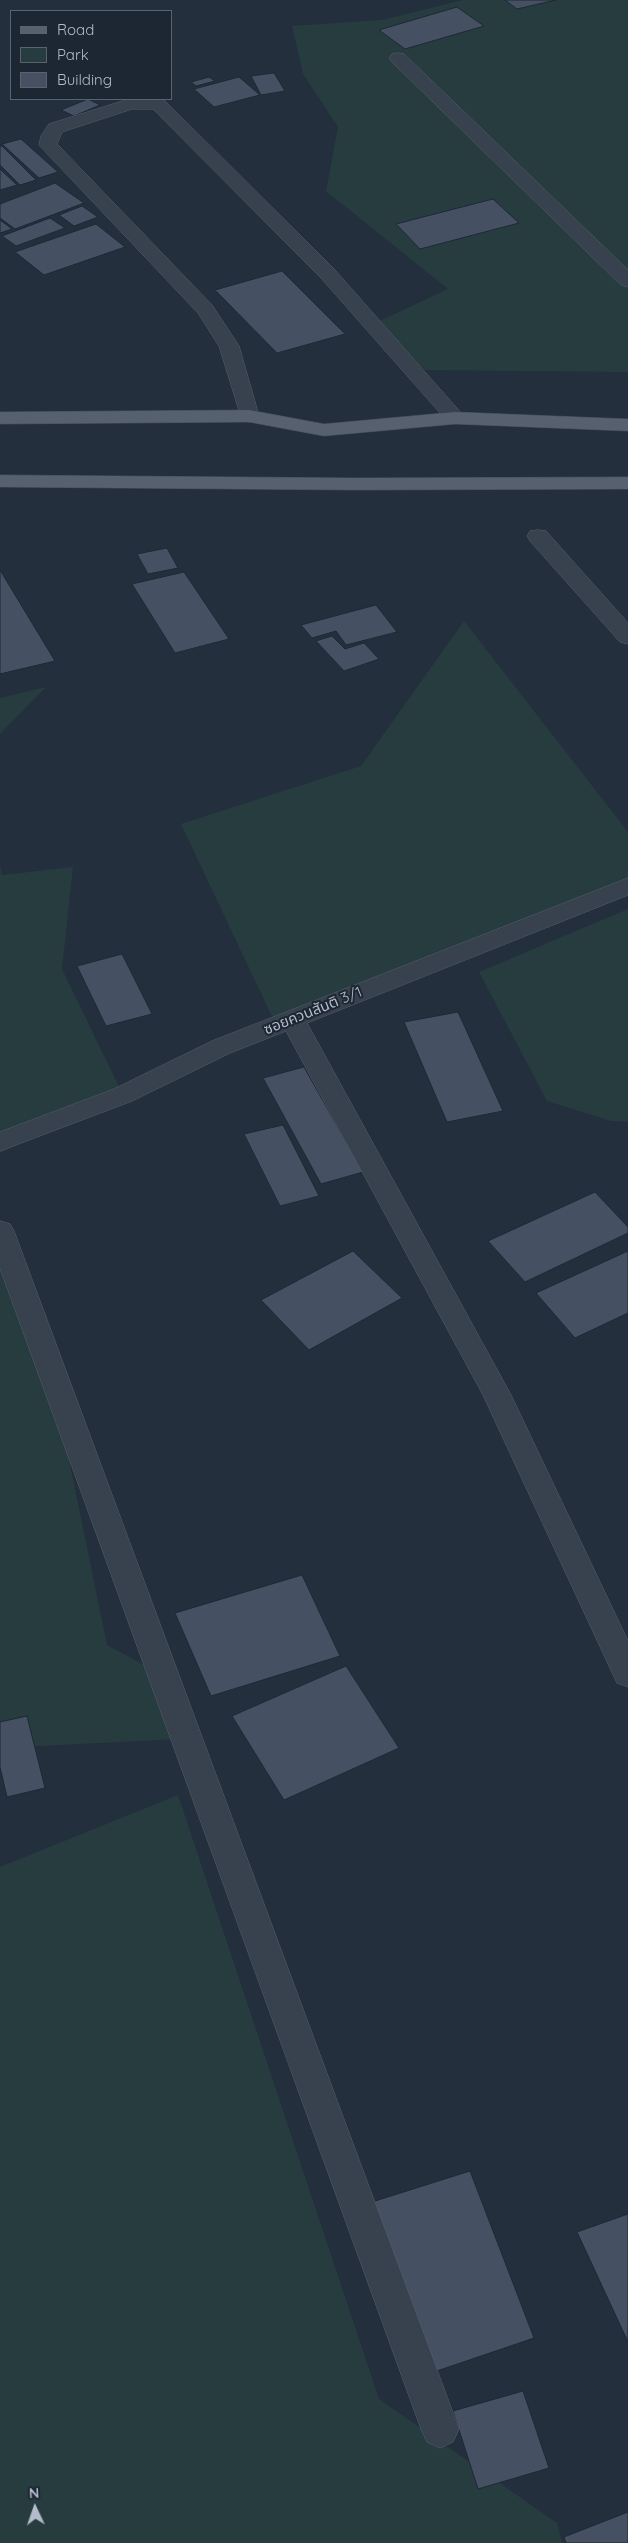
<!DOCTYPE html>
<meta charset="utf-8">
<style>
body{margin:0}
#map{position:relative;width:628px;height:2543px;overflow:hidden;background:#242f3e;font-family:Quicksand,sans-serif}
canvas{display:block}
.legend{position:absolute;left:10px;top:10px;width:162px;height:90px;box-sizing:border-box;background:#1d2633;border:1px solid #59626f;margin:0;padding:6px 9px;list-style:none;font-size:15px;color:#b4bcc9}
.legend li{display:flex;align-items:center;gap:10px;height:25px}
.legend b{width:25px;border:1px solid #59626f}
.north{position:absolute;left:10px;top:2483px;width:50px;height:50px;-webkit-text-stroke:4px #1d2633;paint-order:stroke;rotate:357deg;font-size:14px;font-weight:700;line-height:20px;text-align:center;color:#b4bcc9}
.north::after{content:'';display:block;margin:auto;width:18px;height:22px;background:#b4bcc9;clip-path:polygon(50% 0,100% 100%,50% 72%,0 100%)}
</style>
<div id="map">
<canvas width="628" height="2543"></canvas>
<ul class="legend">
<li><b style="height:6px;background:#56606e"></b>Road</li>
<li><b style="height:14px;background:#263c3f"></b>Park</li>
<li><b style="height:14px;background:#455162"></b>Building</li>
</ul>
<div class="north">N</div>
</div>
<script>
const ctx = document.querySelector('canvas').getContext('2d');
ctx.lineJoin = 'round';
function fillPath(path, color) {
  ctx.fillStyle = color;
  ctx.fill(path, 'evenodd');
}
function poly(rows) {
  const path = new Path2D();
  for (const r of rows) {
    path.moveTo(r[0], r[1]);
    for (let i = 2; i < r.length; i += 2) path.lineTo(r[i], r[i + 1]);
  }
  return path;
}
function strokePath(path, color, width, dash) {
  ctx.strokeStyle = color;
  ctx.lineWidth = width;
  ctx.lineCap = dash ? 'butt' : 'round';
  ctx.setLineDash(dash || []);
  ctx.stroke(path);
}
function label(font, color, halo, rows, align = 'center') {
  ctx.font = font + ' Quicksand,"Noto Sans Thai",sans-serif';
  ctx.lineWidth = 4;
  ctx.setLineDash([]);
  ctx.textBaseline = 'middle';
  ctx.strokeStyle = halo;
  ctx.fillStyle = color;
  for (const [text, x, y, turn = 0] of rows) {
    ctx.save();
    ctx.translate(x, y);
    ctx.rotate((+turn || 0) * Math.PI / 180);
    ctx.textAlign = isNaN(turn) ? turn : align;
    if (halo) ctx.strokeText(text, 0, 0);
    ctx.fillText(text, 0, 0);
    ctx.restore();
  }
}
const green = poly([
 [463,0,628,0,628,372,425,370,369,326,448,289,326,191,338,127,303,74,292,26,382,20],
 [464,621,628,832,628,886,276,1025,181,824,361,766],
 [46,687,0,734,0,698],
 [0,865,2,875,73,867,62,969,123,1095,0,1153],
 [628,909,628,1122,611,1121,547,1101,479,972],
 [0,1228,63,1430,107,1645,152,1669,198,1738,0,1748],
 [178,1795,379,2399,557,2523,562,2543,0,2543,0,1867]
]);
const building = poly([
 [505,0,556,0,517,9,505,0],
 [457,7,484,26,405,49,379,30,457,7],
 [274,73,285,91,261,95,251,76,274,73],
 [209,77,215,81,196,86,191,82,209,77],
 [239,77,260,95,214,107,194,89,239,77],
 [88,99,100,105,74,116,61,110,88,99],
 [21,139,58,172,39,178,2,144,21,139],
 [0,146,2,146,36,180,20,185,0,165,0,146],
 [0,169,17,185,0,190,0,169],
 [55,183,84,203,15,229,0,218,0,204,55,183],
 [493,199,519,223,420,249,396,224,493,199],
 [82,206,98,217,74,226,59,215,82,206],
 [50,218,65,228,16,246,2,236,50,218],
 [0,220,12,229,0,233,0,220],
 [96,224,125,247,44,275,15,252,96,224],
 [282,271,345,334,277,353,215,290,282,271],
 [167,548,178,568,148,574,137,554,167,548],
 [0,570,55,661,0,674,0,570],
 [184,572,229,639,175,653,132,584,184,572],
 [376,605,397,632,346,645,336,631,312,638,301,625,376,605],
 [332,636,345,649,364,643,379,659,344,671,316,641,332,636],
 [122,954,152,1014,106,1026,77,966,122,954],
 [458,1012,503,1111,447,1122,404,1022,458,1012],
 [304,1067,363,1172,321,1184,263,1078,304,1067],
 [283,1125,319,1196,280,1206,244,1134,283,1125],
 [595,1192,628,1227,628,1233,525,1282,488,1241,595,1192],
 [353,1251,402,1298,309,1350,261,1300,353,1251],
 [628,1251,628,1313,575,1338,536,1293,628,1251],
 [302,1575,340,1656,211,1696,175,1613,302,1575],
 [346,1666,399,1748,284,1800,232,1716,346,1666],
 [27,1716,45,1788,7,1797,0,1767,0,1722,27,1716],
 [470,2171,534,2338,434,2372,372,2202,470,2171],
 [628,2214,628,2342,577,2232,628,2214],
 [523,2391,549,2468,478,2489,453,2411,523,2391],
 [628,2512,628,2543,566,2543,564,2537,628,2512]
]);
const minor = poly([
 [398,53,404,54,628,270,628,287,621,285,392,62,389,58,392,54,398,53],
 [129,99,164,100,335,270,462,414,465,418,462,422,455,424,448,422,321,278,153,109,132,109,62,132,57,144,212,305,239,346,259,416,256,420,249,422,242,420,219,346,198,313,39,145,41,136,49,124,129,99],
 [538,530,546,531,628,623,628,644,620,642,530,541,527,536,530,531,538,530],
 [628,878,628,895,307,1023,511,1395,628,1641,628,1687,617,1683,483,1395,286,1031,230,1053,132,1101,0,1151,0,1132,114,1089,212,1041,628,878],
 [0,1221,10,1224,14,1231,459,2429,453,2442,440,2448,427,2442,421,2429,0,1268,0,1221]
]);
const major = poly([
 [249,410,324,424,455,412,628,419,628,431,455,424,324,436,249,422,0,424,0,412,249,410],
 [0,475,356,478,628,477,628,489,356,490,0,487,0,475]
]);
const streetNames = [
 ["ซอยควนสันติ 3/1",313,1011,-22]
];
fillPath(green, '#263c3f');
fillPath(building, '#455162');
strokePath(building, '#1f2835', 1);
strokePath(minor, '#565f6c', 1);
strokePath(major, '#414a57', 1);
fillPath(minor, '#38414e');
fillPath(major, '#56606e');
label('15px', '#b4bcc9', '#1d2633', streetNames);
</script>
